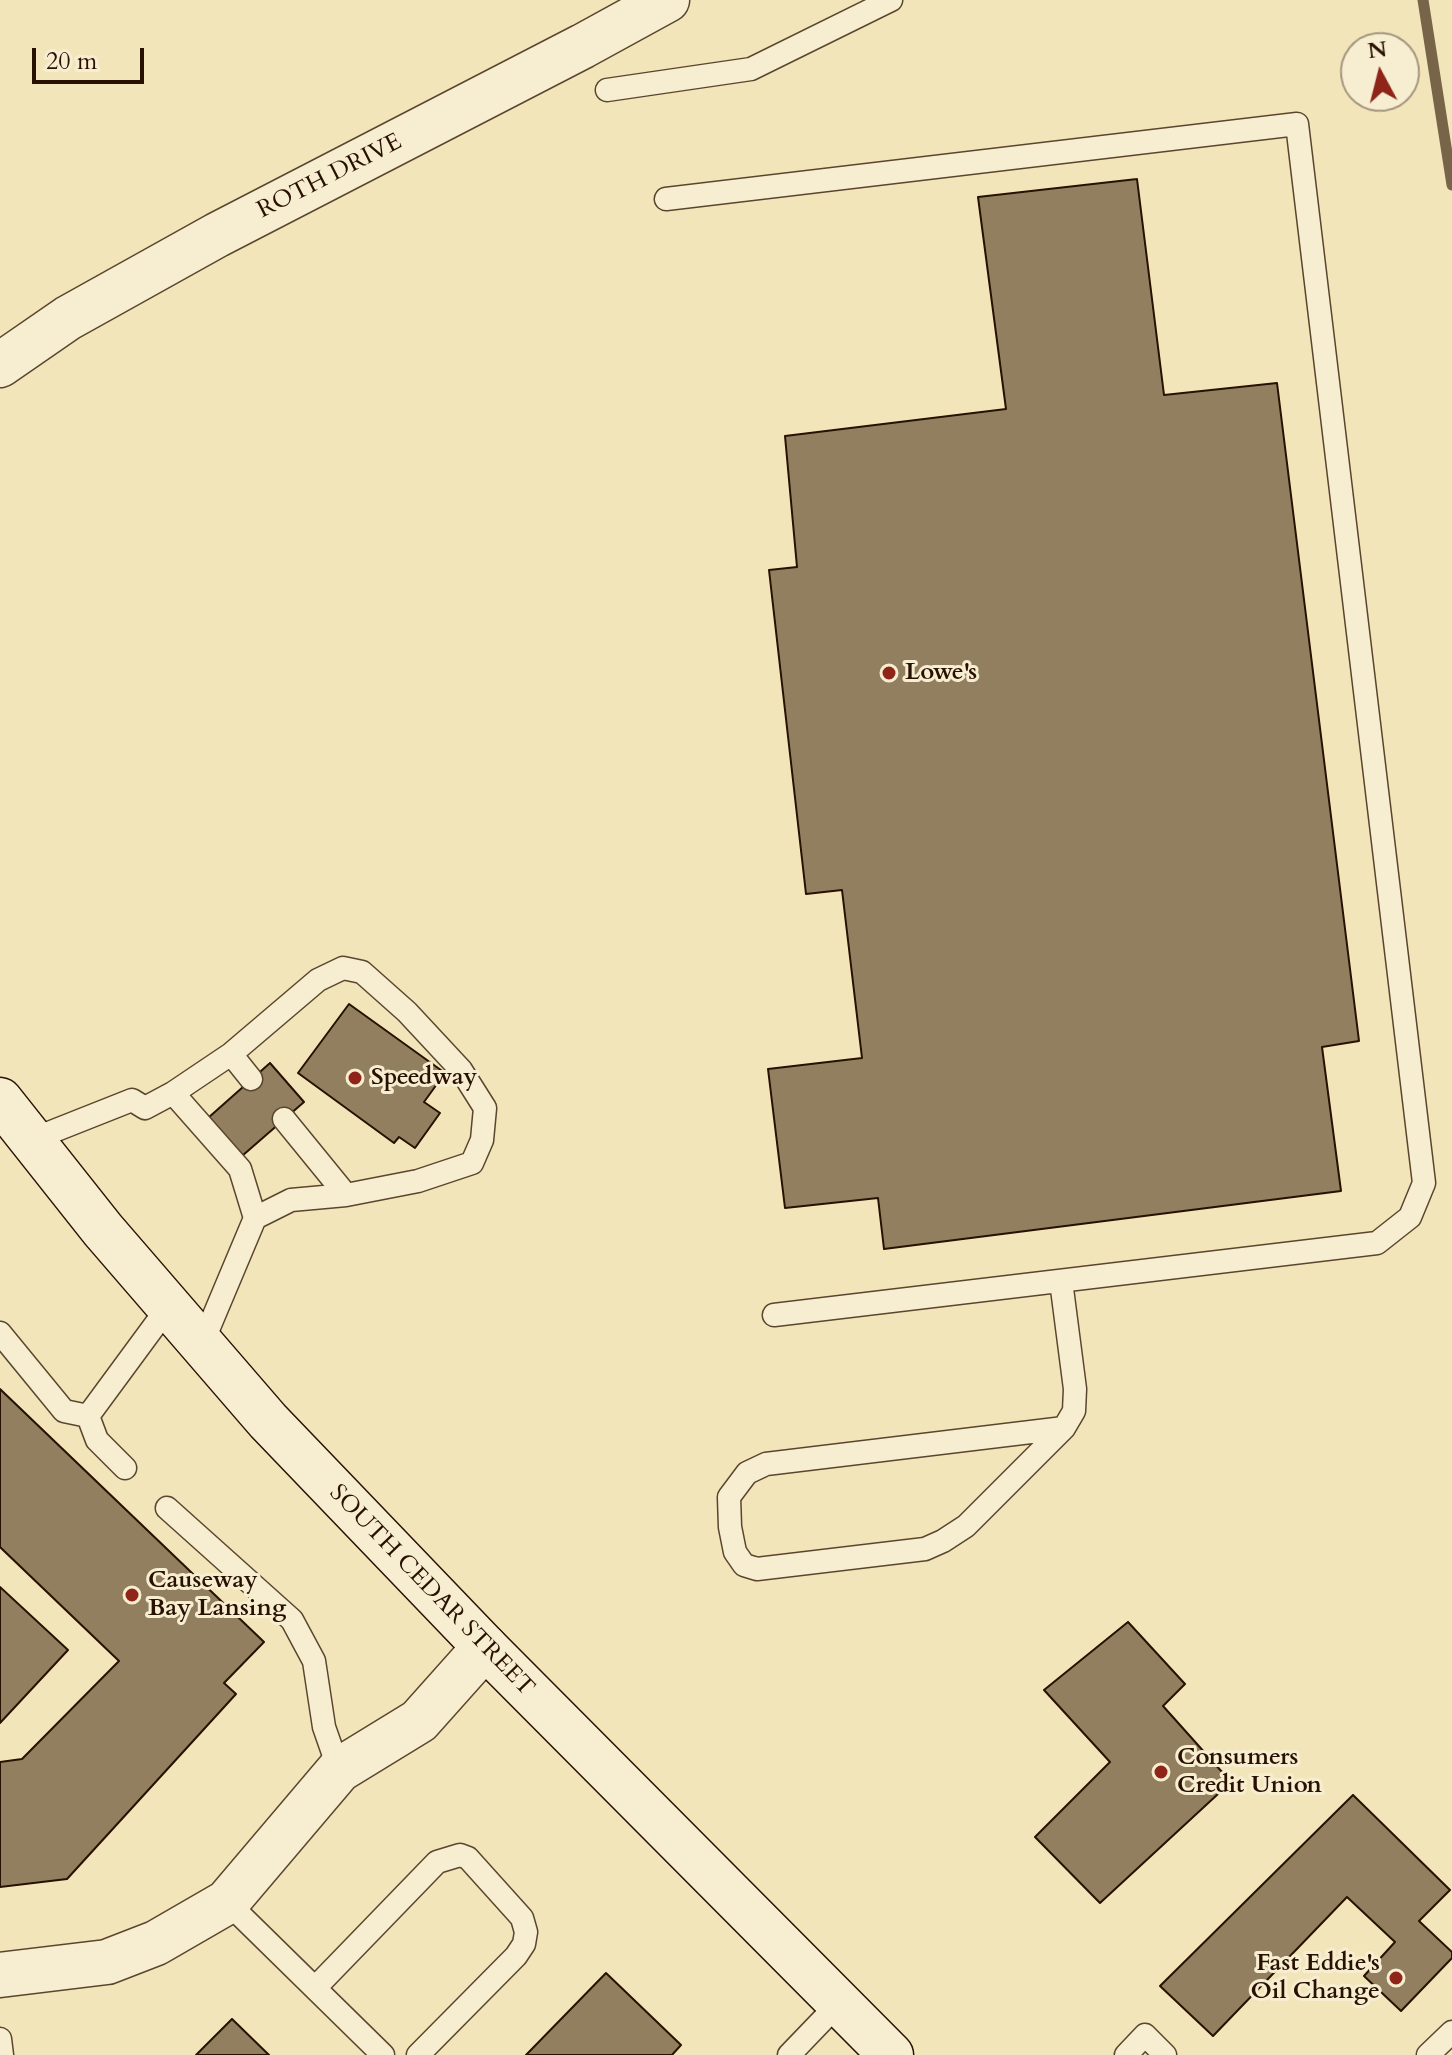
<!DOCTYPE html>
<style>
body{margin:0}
#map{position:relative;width:1452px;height:2055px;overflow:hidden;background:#f2e5b9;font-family:Cardo,serif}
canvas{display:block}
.north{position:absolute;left:1340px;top:32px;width:80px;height:80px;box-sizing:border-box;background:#f7eed2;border:2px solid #a4967e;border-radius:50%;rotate:353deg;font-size:22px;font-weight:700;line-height:32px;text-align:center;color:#281100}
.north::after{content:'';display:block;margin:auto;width:28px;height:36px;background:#8f2418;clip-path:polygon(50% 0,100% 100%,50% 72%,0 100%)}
.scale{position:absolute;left:32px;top:48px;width:112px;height:36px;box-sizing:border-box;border:4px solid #281100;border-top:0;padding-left:10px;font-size:24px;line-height:28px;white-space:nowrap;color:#281100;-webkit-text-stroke:6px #f7eed2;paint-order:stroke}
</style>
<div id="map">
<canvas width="1452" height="2055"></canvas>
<div class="north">N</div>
<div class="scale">20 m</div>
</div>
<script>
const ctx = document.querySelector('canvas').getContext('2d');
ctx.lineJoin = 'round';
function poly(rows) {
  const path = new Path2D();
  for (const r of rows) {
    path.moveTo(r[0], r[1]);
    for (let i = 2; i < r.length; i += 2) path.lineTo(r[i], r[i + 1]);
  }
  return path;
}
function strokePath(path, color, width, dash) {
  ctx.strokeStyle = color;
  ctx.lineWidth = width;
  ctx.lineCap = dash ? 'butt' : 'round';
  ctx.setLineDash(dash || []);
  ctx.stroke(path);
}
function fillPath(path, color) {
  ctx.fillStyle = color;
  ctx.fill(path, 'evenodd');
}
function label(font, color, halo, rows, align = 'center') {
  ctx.font = font + ' Cardo,serif';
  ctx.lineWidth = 6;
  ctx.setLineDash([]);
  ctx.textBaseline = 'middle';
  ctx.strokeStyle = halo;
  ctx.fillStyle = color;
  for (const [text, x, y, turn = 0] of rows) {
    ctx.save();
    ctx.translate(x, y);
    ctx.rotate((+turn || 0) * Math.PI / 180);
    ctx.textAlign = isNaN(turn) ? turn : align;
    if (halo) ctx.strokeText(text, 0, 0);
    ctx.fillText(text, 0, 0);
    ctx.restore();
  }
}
const stream = poly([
 [1423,0,1452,185]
]);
const building = poly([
 [1137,179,1164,395,1277,383,1359,1041,1322,1047,1341,1191,884,1249,878,1198,785,1208,768,1069,862,1058,842,890,806,894,769,570,797,567,785,436,1006,409,978,197,1137,179],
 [349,1004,445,1073,424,1102,440,1113,415,1148,399,1137,394,1143,298,1073,349,1004],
 [270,1063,304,1102,242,1156,208,1118,270,1063],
 [0,1389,264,1642,224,1683,236,1694,67,1879,0,1887,0,1762,22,1759,119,1661,0,1547,0,1389],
 [0,1587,68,1650,0,1723,0,1587],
 [1128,1622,1185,1684,1163,1706,1231,1782,1100,1903,1035,1837,1110,1762,1044,1690,1128,1622],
 [1353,1795,1450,1890,1419,1921,1452,1952,1452,1958,1401,2011,1364,1976,1395,1942,1347,1897,1213,2036,1160,1986,1353,1795],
 [606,1973,681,2045,672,2055,526,2055,606,1973],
 [232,2019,269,2055,196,2055,232,2019]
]);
const lane = poly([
 [607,90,751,69,891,0],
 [666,199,1297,124,1424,1183,1410,1217,1377,1243,774,1315],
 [231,1054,251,1079],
 [173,1093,240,1169,255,1218],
 [284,1119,346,1195],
 [31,1140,132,1100,145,1108,173,1093,231,1054,318,980,343,968,362,972,407,1012,461,1070,485,1108,482,1140,472,1163,418,1181,346,1195,291,1200,255,1218,202,1344],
 [1061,1281,1075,1389,1074,1411,1064,1428,966,1526,943,1541,925,1549,757,1569,744,1565,735,1552,730,1527,729,1497,747,1473,766,1464,1064,1428],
 [0,1333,64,1411,88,1416],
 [125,1468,97,1440,88,1416,169,1306],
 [167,1508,292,1620,314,1661,324,1727,339,1770],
 [227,1902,383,2055],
 [315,1988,437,1862,460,1855,468,1858,522,1918,526,1932,524,1944,516,1956,418,2055],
 [0,2039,2,2055],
 [789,2055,839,2003],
 [1126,2055,1145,2035,1165,2055],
 [1428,2055,1452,2032]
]);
const street = poly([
 [0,365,68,318,217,235,583,46,667,0],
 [0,1975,107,1962,156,1943,227,1902,339,1770,419,1721,485,1647]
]);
const secondary = poly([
 [0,1100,103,1230,268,1421,485,1647,891,2055]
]);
const markers = [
 [889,673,8,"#8f2418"],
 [355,1078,8,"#8f2418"],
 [132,1595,8,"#8f2418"],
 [1161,1772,8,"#8f2418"],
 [1396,1978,8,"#8f2418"]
];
const streetNames = [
 ["ROTH DRIVE",330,177,-27],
 ["SOUTH CEDAR STREET",431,1591,46]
];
const poiNames = [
 ["Lowe's",905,673],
 ["Speedway",371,1078],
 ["Causeway",148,1581],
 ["Bay Lansing",148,1609],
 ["Consumers",1177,1758],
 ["Credit Union",1177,1786],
 ["Fast Eddie's",1380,1964,"right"],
 ["Oil Change",1380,1992,"right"]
];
strokePath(stream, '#786549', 11);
fillPath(building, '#917f60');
strokePath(building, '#281100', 2);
strokePath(lane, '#5a462e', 25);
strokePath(street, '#5a462e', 47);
strokePath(secondary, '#281100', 47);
strokePath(lane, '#f7eed2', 22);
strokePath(street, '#f7eed2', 44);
strokePath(secondary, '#f7eed2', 44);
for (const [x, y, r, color] of markers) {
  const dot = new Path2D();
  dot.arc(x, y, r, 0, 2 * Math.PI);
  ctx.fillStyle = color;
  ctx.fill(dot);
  strokePath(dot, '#f7eed2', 3);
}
label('24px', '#281100', '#f7eed2', streetNames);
label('bold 24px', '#281100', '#f7eed2', poiNames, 'left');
</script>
